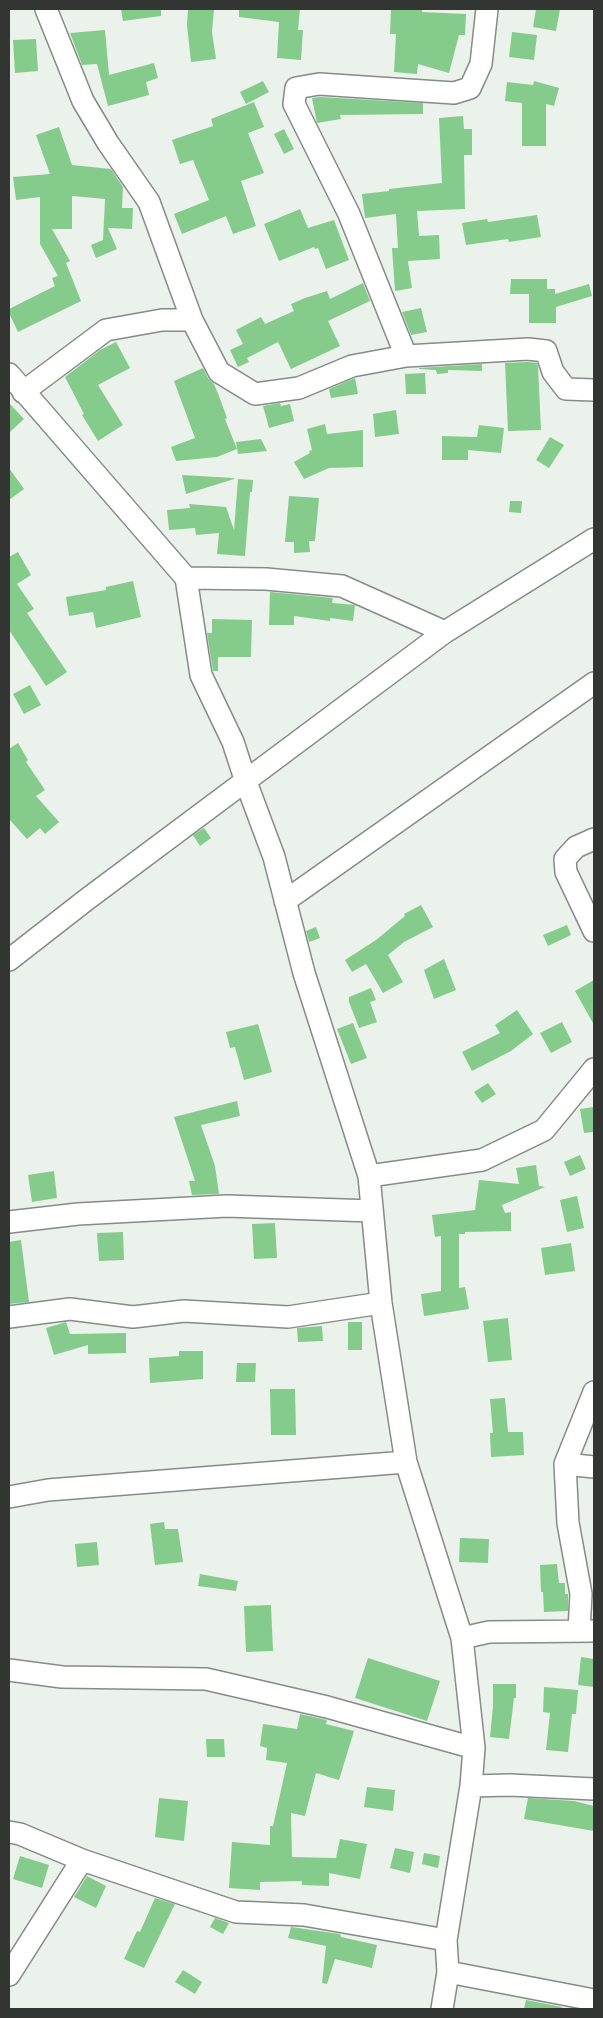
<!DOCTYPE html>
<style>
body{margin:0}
#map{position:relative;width:603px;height:2018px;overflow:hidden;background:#ebf2eb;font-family:"Sofia Sans Condensed",sans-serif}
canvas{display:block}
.frame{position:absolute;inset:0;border:10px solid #333533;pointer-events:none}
</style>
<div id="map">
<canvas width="603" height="2018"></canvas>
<div class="frame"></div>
</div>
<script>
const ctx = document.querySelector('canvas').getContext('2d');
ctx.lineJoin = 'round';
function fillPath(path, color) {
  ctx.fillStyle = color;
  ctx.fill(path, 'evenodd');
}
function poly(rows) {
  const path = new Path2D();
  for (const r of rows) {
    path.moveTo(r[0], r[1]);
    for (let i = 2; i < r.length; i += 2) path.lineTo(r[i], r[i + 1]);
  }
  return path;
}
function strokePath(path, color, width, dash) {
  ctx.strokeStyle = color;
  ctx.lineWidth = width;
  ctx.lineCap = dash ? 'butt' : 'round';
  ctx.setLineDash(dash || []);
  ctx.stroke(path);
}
const building = poly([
 [121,9,161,9,161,16,123,21],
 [188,9,214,9,212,32,216,59,191,62,187,25],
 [239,9,300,9,298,30,303,30,301,60,277,58,279,22,239,17],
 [391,9,422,9,422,12,466,14,465,35,459,35,449,73,418,64,417,74,394,72,396,34,390,34],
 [536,9,560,9,556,31,533,27],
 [105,30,109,75,154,63,158,78,146,82,149,95,108,106,97,64,82,65,70,33],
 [512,32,537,35,534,60,509,57],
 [36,39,38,71,15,73,13,40],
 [263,81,269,92,246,104,240,92],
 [534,81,559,88,554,106,546,104,546,146,522,146,522,103,505,101,507,82,533,85],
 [320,97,423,103,423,114,340,115,341,119,317,123,312,98],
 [254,102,264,127,248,133,264,173,241,181,256,226,233,234,226,216,182,234,174,214,209,200,193,160,180,164,172,140,213,126,211,119],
 [463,116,464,129,472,129,472,155,464,155,465,209,417,211,419,236,439,235,440,259,408,261,412,288,395,291,392,248,398,248,396,214,365,218,362,194,389,191,389,189,442,183,439,118],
 [59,127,72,165,111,169,123,187,122,208,133,208,132,229,108,228,117,249,96,258,91,245,103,240,105,199,72,196,72,229,52,229,70,261,66,263,81,301,18,332,9,313,9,309,55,286,52,278,58,276,40,244,40,197,16,200,13,177,50,174,36,135],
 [284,129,294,149,284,154,274,134],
 [300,209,308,228,334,220,349,260,326,269,318,248,315,249,314,247,279,261,264,224],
 [537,215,541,237,509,242,508,239,466,245,462,223,487,219,488,222],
 [511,279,547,279,547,289,555,289,555,294,589,284,592,296,556,307,556,323,529,323,529,294,510,294],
 [363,283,370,301,328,321,340,346,291,369,278,342,247,358,249,362,238,367,230,350,243,344,236,330,261,317,265,324,294,311,291,304,305,298,327,291,330,299],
 [421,308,427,332,411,335,402,312],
 [116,342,130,368,98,385,123,425,98,441,82,415,84,414,65,377,100,350],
 [528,362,537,363,538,367,541,430,508,431,505,363],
 [482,364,482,371,448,370,448,373,437,374,436,370,419,369,419,368],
 [203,368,208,378,214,384,219,396,227,418,225,419,237,449,217,457,176,461,171,447,195,438,174,381],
 [425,373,426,394,406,394,405,374],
 [355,378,358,394,331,398,329,389],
 [9,403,24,419,9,433],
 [280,403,281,406,290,404,294,421,269,428,263,406],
 [396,410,399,434,375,437,373,414],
 [325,424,327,434,363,430,363,467,329,468,304,479,294,462,310,453,309,451,312,450,307,429],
 [479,425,504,428,501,453,468,450,468,460,442,460,442,436,477,437],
 [550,437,564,445,549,468,536,460],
 [261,439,267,451,238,454,236,442],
 [9,468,24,489,9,500],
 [182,475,234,478,234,479,186,494],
 [238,479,253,480,252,492,250,492,245,556,217,554,219,533,196,535,195,528,169,530,167,510,190,508,189,504,226,507,234,530],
 [289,496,319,498,315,541,309,541,310,552,294,553,294,542,285,542],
 [510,501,522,501,521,513,509,512],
 [18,552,31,575,17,584,34,609,27,613,67,672,46,686,9,630,9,557],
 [133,581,141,617,96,628,93,612,69,616,66,597,106,590,106,587],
 [270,592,333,598,332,603,355,605,353,621,330,618,330,621,294,616,294,625,269,625],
 [212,619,252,620,251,657,218,657,218,671,213,671,207,633,212,633],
 [30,685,41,705,24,714,13,694],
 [18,743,28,760,26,762,45,790,36,796,59,822,45,834,40,828,27,839,9,819,9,749],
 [204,828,211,838,200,846,193,835],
 [421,905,433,927,404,942,388,955,403,982,383,993,366,964,352,972,345,960,376,940,405,916,404,914],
 [567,925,571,935,548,946,543,935],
 [316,927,320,938,309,942,306,931],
 [444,959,456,990,434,999,424,970],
 [594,980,594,1025,575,991],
 [371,988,376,1000,370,1002,377,1022,359,1028,349,1002,349,997],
 [517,1010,533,1034,511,1051,472,1071,462,1052,500,1033,495,1025],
 [562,1022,572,1042,551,1053,540,1033],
 [353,1023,367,1058,351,1064,337,1029],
 [258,1024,272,1072,244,1080,235,1047,230,1048,226,1032],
 [488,1083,496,1094,482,1103,474,1092],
 [237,1101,240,1116,201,1125,215,1166,219,1194,192,1195,189,1181,195,1181,174,1117],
 [594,1107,594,1132,584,1133,580,1109],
 [580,1155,586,1169,570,1176,564,1162],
 [536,1165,539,1186,545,1187,502,1205,505,1213,511,1212,511,1231,465,1232,465,1234,459,1234,459,1288,465,1287,469,1309,424,1316,421,1294,441,1291,441,1236,435,1237,432,1215,475,1210,479,1180,519,1184,516,1168],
 [54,1171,57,1198,32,1202,28,1175],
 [577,1196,584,1228,567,1232,560,1200],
 [275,1223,277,1258,254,1259,252,1224],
 [123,1232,124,1260,99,1261,97,1233],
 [21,1240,29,1302,9,1304,9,1242],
 [571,1243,575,1271,545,1275,541,1248],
 [508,1318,512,1360,488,1362,483,1321],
 [66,1322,70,1334,126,1333,126,1353,88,1354,88,1345,54,1355,46,1328],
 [348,1322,362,1322,362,1350,348,1350],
 [322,1326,323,1341,298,1342,297,1328],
 [179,1351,203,1351,203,1379,150,1383,149,1358,179,1356],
 [237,1363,256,1363,255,1382,236,1382],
 [270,1389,295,1389,296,1435,271,1435],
 [505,1398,508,1432,523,1432,524,1455,491,1457,490,1433,493,1433,490,1399],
 [164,1522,165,1529,178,1529,183,1562,155,1565,150,1524],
 [460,1538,489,1539,488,1563,459,1562],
 [97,1542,99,1565,77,1567,75,1544],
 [557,1564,559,1583,565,1583,565,1594,568,1594,568,1611,544,1612,543,1592,541,1592,540,1565],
 [200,1574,238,1581,236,1591,198,1586],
 [271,1605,273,1651,246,1652,244,1606],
 [581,1657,594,1659,594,1687,578,1685],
 [368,1658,440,1681,427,1721,355,1698],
 [493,1684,516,1684,516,1698,514,1698,509,1739,490,1737,493,1707],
 [544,1687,578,1690,576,1714,572,1714,568,1752,546,1750,550,1713,543,1712],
 [300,1714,327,1720,326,1724,354,1731,339,1780,316,1773,305,1816,291,1813,292,1857,336,1858,340,1839,367,1844,360,1879,329,1873,329,1886,302,1885,302,1881,260,1882,260,1890,229,1888,232,1842,270,1845,270,1826,273,1826,287,1763,266,1760,267,1748,260,1746,263,1724,297,1729],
 [206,1739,224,1739,225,1757,207,1757],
 [367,1787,395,1790,393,1811,364,1807],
 [159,1798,188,1801,184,1841,155,1837],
 [528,1798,574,1801,594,1806,594,1831,524,1819],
 [395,1848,414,1852,410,1873,390,1868],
 [424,1853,440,1856,438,1868,422,1864],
 [20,1856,49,1865,42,1888,13,1879],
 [87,1876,106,1886,96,1908,74,1897],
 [155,1898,175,1904,144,1968,124,1959,137,1931,140,1932],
 [215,1918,229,1923,223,1934,210,1927],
 [291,1927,340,1934,341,1937,377,1945,372,1968,335,1959,327,1984,322,1983,326,1946,288,1938],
 [183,1970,202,1982,195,1994,175,1982],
 [526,2000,562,2007,561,2009,524,2009]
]);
const minor = poly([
 [46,9,83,101,108,143,149,202,192,320],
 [406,356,349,214,294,104,296,88,319,84,454,93,470,88,481,64,487,9],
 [9,374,186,578,201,675,233,742,246,782,274,857,304,973,369,1176,381,1303,406,1462,462,1638,474,1748,471,1786,446,1940,448,1972,442,2009],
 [23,392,106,330,162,320,192,320,219,372,255,394,299,388,352,366,406,356,528,349,546,351,553,372,566,389,594,390],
 [186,578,266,579,342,586,445,632],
 [594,839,576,847,565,859,566,872,594,931],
 [285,901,594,683],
 [9,960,86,900,445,632,594,539],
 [369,1176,482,1160,544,1130,594,1069],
 [9,1222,78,1214,227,1206,372,1211],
 [9,1317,70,1309,133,1317,184,1311,288,1317,381,1303],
 [565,1464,594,1392],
 [9,1497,48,1490,406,1462],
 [579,1630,581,1594,568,1523,565,1464,594,1467],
 [462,1638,489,1632,594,1631],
 [9,1670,62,1677,206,1679,327,1707,474,1748],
 [471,1786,510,1785,594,1789],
 [9,1832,20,1834,82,1860,236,1912,304,1915,446,1940],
 [448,1972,594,2000],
 [9,1975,82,1860]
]);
fillPath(building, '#85cc8c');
strokePath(minor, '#858b85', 24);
strokePath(minor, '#fff', 21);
</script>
